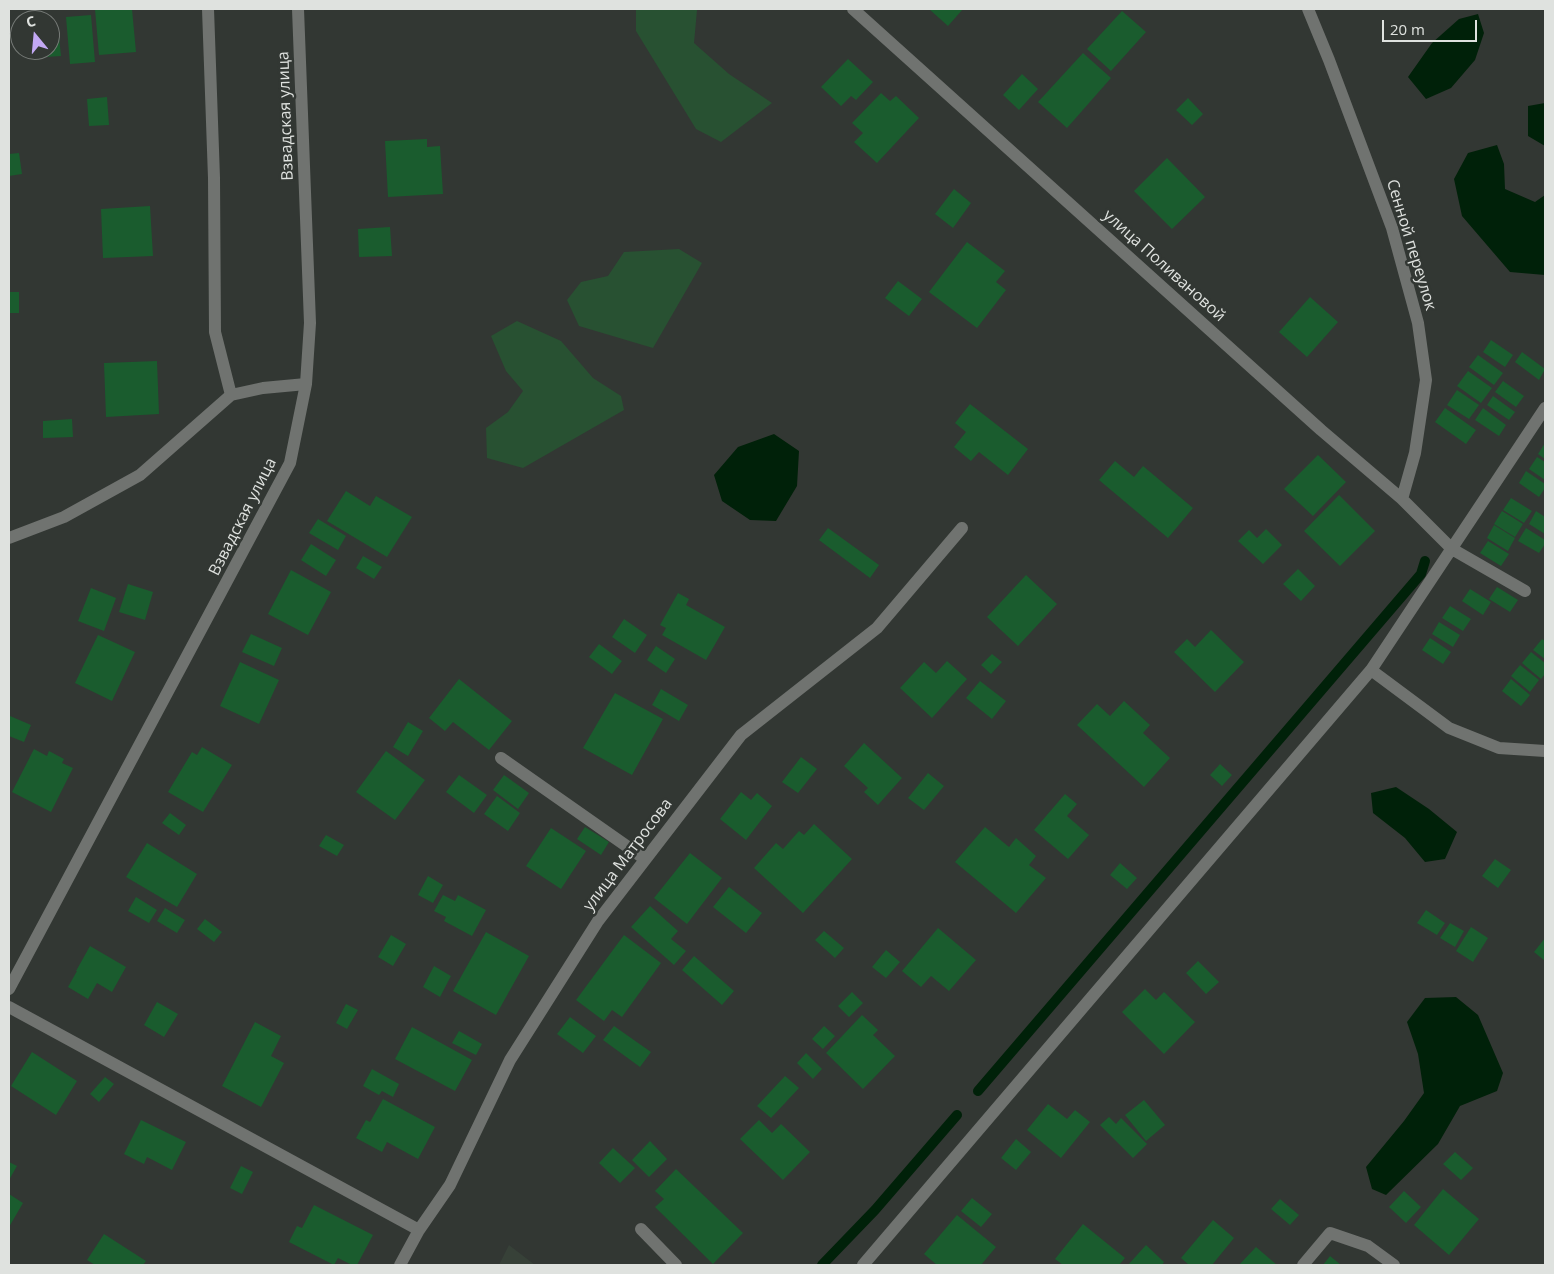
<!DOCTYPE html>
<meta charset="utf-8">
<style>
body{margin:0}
#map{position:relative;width:1554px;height:1274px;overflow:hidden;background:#323733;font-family:"Open Sans",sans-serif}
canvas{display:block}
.frame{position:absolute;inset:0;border:10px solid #dfe2df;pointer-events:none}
.north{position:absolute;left:10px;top:10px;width:50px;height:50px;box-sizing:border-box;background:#323733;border:1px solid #777b78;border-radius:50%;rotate:343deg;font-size:14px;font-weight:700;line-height:20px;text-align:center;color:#dfe2df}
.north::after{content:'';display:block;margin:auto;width:18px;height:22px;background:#c2a8f3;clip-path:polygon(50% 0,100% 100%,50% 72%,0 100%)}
.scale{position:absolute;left:1382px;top:20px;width:95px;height:22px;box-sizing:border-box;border:2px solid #dfe2df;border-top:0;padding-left:6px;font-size:15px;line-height:18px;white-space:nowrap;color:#dfe2df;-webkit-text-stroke:4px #323733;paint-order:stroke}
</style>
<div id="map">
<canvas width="1554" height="1274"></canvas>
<div class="frame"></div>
<div class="north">С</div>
<div class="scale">20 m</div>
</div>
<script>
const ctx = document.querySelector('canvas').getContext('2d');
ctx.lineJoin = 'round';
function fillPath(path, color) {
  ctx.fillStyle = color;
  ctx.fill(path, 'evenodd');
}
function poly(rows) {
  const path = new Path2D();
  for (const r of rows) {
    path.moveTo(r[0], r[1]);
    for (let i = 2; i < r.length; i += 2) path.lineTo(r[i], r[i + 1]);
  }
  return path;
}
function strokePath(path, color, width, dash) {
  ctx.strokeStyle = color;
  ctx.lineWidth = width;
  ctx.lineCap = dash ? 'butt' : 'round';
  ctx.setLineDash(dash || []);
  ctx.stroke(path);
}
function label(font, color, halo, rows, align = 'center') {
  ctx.font = font + ' "Open Sans",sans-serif';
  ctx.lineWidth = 5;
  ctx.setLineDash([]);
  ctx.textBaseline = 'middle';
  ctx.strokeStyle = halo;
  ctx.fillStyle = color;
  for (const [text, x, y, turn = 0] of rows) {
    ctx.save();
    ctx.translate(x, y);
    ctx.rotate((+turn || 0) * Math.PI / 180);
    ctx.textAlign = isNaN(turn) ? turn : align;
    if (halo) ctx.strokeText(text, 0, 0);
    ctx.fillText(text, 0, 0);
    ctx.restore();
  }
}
const built = poly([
 [509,1245,535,1265,499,1265]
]);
const green = poly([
 [636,9,697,10,694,43,729,74,772,103,721,142,696,129,636,31],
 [679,249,702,263,653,348,579,326,567,300,581,282,608,276,624,252],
 [517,321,561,341,593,378,621,396,624,410,523,468,487,458,486,428,508,412,523,391,506,371,491,336]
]);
const water = poly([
 [1478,14,1484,33,1475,60,1451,88,1426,99,1408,77,1432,43,1459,19],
 [1545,103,1545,146,1528,136,1528,106],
 [1497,145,1504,164,1505,189,1535,202,1545,195,1545,275,1510,272,1462,216,1454,179,1468,153],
 [774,434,799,451,797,486,776,521,750,520,722,501,714,475,738,447],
 [1396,787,1429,809,1457,832,1445,859,1425,862,1405,838,1373,813,1371,793],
 [1456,997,1478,1015,1503,1073,1497,1091,1460,1106,1438,1144,1386,1195,1372,1189,1366,1167,1404,1121,1424,1093,1418,1054,1407,1022,1425,998]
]);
const stream = poly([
 [978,1091,1421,574,1425,561],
 [822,1265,875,1210,957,1115]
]);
const building = poly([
 [95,9,132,9,136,52,99,55],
 [929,9,963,9,948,26],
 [1122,11,1146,32,1111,71,1087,49],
 [91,15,95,62,70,64,66,17],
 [58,27,61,56,45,57,44,50,50,50,50,28],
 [1083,53,1111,78,1067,128,1038,102],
 [848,59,873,82,856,100,851,96,841,106,821,87],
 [1022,74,1038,89,1019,110,1003,95],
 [881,93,890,101,896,96,919,118,877,163,854,142,863,133,852,123],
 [107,97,109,125,89,126,87,99],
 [1188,98,1203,114,1192,125,1176,110],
 [427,139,427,147,440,146,443,194,388,197,385,141],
 [19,153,22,174,9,176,9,154],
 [1167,158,1205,197,1172,229,1134,191],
 [954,189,971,203,953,228,935,214],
 [150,206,153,256,103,258,101,209],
 [390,227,392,256,359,257,358,229],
 [967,242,1005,271,996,282,1006,290,977,328,929,292],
 [898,281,922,299,909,316,885,298],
 [9,292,19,292,19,313,9,313],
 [1310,297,1338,322,1307,357,1279,332],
 [1491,340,1513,355,1505,367,1483,352],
 [1522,352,1545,369,1539,380,1515,362],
 [1478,355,1503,373,1494,385,1469,367],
 [157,361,159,414,106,417,104,363],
 [1468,371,1492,388,1481,403,1457,386],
 [1503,381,1524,396,1516,407,1495,392],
 [1457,390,1479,405,1469,419,1447,405],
 [1493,396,1515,412,1509,420,1487,405],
 [970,404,1028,449,1008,475,979,452,971,461,954,447,966,432,955,423],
 [1445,408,1476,430,1466,444,1435,422],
 [1483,408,1506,425,1499,436,1475,420],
 [72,419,73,437,43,438,43,421],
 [1545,443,1545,459,1538,454],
 [1318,455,1346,482,1313,516,1284,489],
 [1537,457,1545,462,1545,480,1529,469],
 [1115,461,1134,477,1143,466,1193,508,1168,538,1099,480],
 [1526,471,1545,484,1545,488,1539,497,1519,483],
 [346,491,370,506,376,496,412,517,387,557,327,521],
 [1339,495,1375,531,1340,566,1304,531],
 [1511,498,1532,511,1524,523,1503,510],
 [1502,511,1523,524,1515,537,1494,524],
 [1536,511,1545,517,1545,534,1529,524],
 [318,519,346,536,338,550,309,533],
 [1494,525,1515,538,1508,551,1487,538],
 [828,528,879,565,870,578,819,540],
 [1526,528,1545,540,1545,544,1539,553,1518,541],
 [1266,529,1282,545,1263,564,1238,541,1249,530,1257,538],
 [1488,541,1509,554,1501,566,1480,553],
 [311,544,336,560,326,576,301,560],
 [363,556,382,567,374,579,356,568],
 [1298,569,1315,586,1301,601,1283,584],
 [291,570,331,592,308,635,268,614],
 [1026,575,1057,604,1018,646,987,617],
 [128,584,153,592,145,620,119,612],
 [1497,587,1518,600,1510,612,1489,599],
 [91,588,116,598,104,631,78,621],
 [1470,589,1491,602,1483,615,1462,601],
 [678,593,689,599,686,605,725,627,706,660,662,635,666,628,660,625],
 [1450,606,1471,619,1463,631,1442,618],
 [624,619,647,635,635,653,612,637],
 [1439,622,1460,635,1453,647,1432,634],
 [1211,630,1244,662,1215,692,1174,652,1187,639,1195,647],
 [251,634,282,648,274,666,242,652],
 [98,635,135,652,112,701,75,683],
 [1430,638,1451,652,1443,664,1422,650],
 [1542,639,1545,641,1545,659,1533,650],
 [599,644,622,661,612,674,589,657],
 [656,646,675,659,666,673,647,660],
 [1531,652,1545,663,1545,674,1541,679,1522,663],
 [992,654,1002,662,991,674,981,665],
 [947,661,967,679,932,718,900,688,924,662,936,673],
 [240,662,279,680,259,724,220,706],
 [1520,665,1539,680,1530,692,1511,676],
 [459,679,512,721,489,750,453,722,445,731,429,718],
 [1511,679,1530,695,1521,706,1502,691],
 [980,681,1006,701,992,719,966,698],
 [661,689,688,705,679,721,652,705],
 [615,693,663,719,632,775,583,748],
 [1124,701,1150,725,1143,733,1170,758,1144,787,1077,725,1097,704,1110,716],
 [10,716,31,725,24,742,9,736],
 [408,722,423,731,408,756,393,747],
 [864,743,902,778,878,805,864,792,868,788,844,766],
 [202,747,232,765,203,812,168,792,192,752,197,755],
 [34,749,47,756,49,751,64,759,62,763,73,768,51,812,12,792],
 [386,751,425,780,395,820,356,792],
 [801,757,817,769,798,793,782,782],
 [1220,764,1232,775,1222,786,1210,775],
 [928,773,944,786,924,810,908,798],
 [459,775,487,795,474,813,446,792],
 [504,775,529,793,518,809,493,790],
 [741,792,751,800,757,793,772,806,746,840,720,819],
 [1065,794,1077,804,1067,816,1089,835,1068,859,1034,830],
 [497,796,520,813,508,831,484,814],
 [170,813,186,825,179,835,162,823],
 [814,824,852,859,803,913,754,868,776,843,783,849,799,831,804,835],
 [585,827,609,842,601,855,577,839],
 [985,827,1009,847,1016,838,1036,856,1029,865,1046,878,1016,913,955,862],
 [551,828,586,851,561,889,526,866],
 [326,835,344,845,337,856,319,846],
 [147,843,197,874,177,907,126,877],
 [690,853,722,878,687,924,654,898],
 [1495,859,1511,870,1498,888,1482,876],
 [1120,863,1137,878,1127,889,1110,875],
 [428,876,443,885,433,903,418,895],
 [729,887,762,913,746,933,713,907],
 [443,895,455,901,458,895,486,910,472,936,444,921,446,917,434,911],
 [136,897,157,910,149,923,128,911],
 [650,906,678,931,671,939,686,951,674,965,631,927],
 [165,908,185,920,177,933,157,921],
 [1426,910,1445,923,1437,935,1417,923],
 [205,919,222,932,214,942,197,929],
 [1450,923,1464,931,1455,947,1440,938],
 [1471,927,1488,938,1473,962,1456,951],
 [938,928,976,960,949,991,931,976,921,987,902,971],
 [824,931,844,948,835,958,815,940],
 [486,932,529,956,496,1015,453,991],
 [391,935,406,944,393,966,378,957],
 [624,935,661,963,622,1017,612,1010,604,1021,576,1000],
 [1545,938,1545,961,1534,952],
 [90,946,126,967,112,992,97,983,88,999,68,987,77,971,76,971],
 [886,950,900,962,886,978,872,967],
 [694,956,734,991,722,1005,682,970],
 [1198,961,1219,982,1206,994,1186,973],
 [434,966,451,976,440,997,423,987],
 [1145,989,1156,1000,1164,992,1195,1022,1164,1054,1122,1012],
 [852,992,863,1003,849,1017,838,1006],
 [157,1002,178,1014,164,1037,144,1025],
 [346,1004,358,1010,347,1029,336,1023],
 [862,1015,878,1030,873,1035,895,1056,863,1089,826,1053],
 [570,1017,596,1036,583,1053,557,1034],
 [255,1022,281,1036,271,1056,284,1063,261,1107,222,1086],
 [614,1026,651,1052,640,1067,603,1040],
 [824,1026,835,1036,823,1049,812,1039],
 [412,1027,472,1060,455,1091,395,1059],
 [459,1031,482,1044,476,1055,452,1043],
 [32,1052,77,1081,56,1115,11,1086],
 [806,1053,822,1069,813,1079,797,1063],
 [372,1069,399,1084,393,1097,382,1091,379,1095,363,1086],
 [785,1076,799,1088,771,1118,757,1106],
 [105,1077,114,1084,99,1102,90,1094],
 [383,1099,435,1127,418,1159,387,1142,382,1152,356,1138,366,1120,370,1122],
 [1144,1100,1165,1125,1146,1141,1125,1115],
 [1048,1104,1067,1119,1075,1110,1090,1122,1061,1158,1027,1130],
 [1109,1117,1116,1124,1121,1118,1147,1144,1133,1158,1100,1125],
 [141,1120,186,1142,172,1170,147,1157,144,1164,124,1154],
 [759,1120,772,1133,781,1124,810,1152,783,1180,740,1139],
 [1016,1139,1031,1152,1016,1170,1001,1158],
 [650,1141,667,1159,649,1177,632,1160],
 [613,1148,635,1168,620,1183,599,1163],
 [1455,1152,1473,1168,1461,1180,1443,1164],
 [9,1162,17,1166,9,1180],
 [241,1166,253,1172,242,1194,230,1188],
 [676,1169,743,1233,713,1264,655,1207,664,1199,655,1191],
 [1443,1189,1479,1219,1449,1255,1414,1225],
 [1404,1191,1421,1207,1406,1223,1389,1207],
 [9,1194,23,1203,9,1227],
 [972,1198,992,1214,981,1227,961,1211],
 [1280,1199,1299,1215,1290,1225,1271,1209],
 [314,1205,373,1235,357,1265,352,1265,338,1258,334,1265,289,1242,297,1226,302,1228],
 [957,1215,996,1247,981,1265,937,1265,924,1254],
 [1213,1220,1234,1238,1212,1265,1189,1265,1181,1258],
 [1083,1224,1125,1258,1119,1265,1063,1265,1055,1259],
 [104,1234,146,1261,143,1265,95,1265,87,1260],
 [1146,1245,1164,1262,1162,1265,1128,1265],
 [1256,1247,1277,1265,1239,1265],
 [1330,1256,1341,1265,1323,1265]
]);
const minor = poly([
 [208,9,214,178,215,332,231,395],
 [853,9,1321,430,1402,499,1452,549,1525,591],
 [1308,9,1329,60,1392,228,1418,323,1426,380,1415,453,1402,499],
 [9,538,64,517,140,475,231,395,263,388,306,384],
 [1371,670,1449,728,1499,748,1545,751],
 [501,758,645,859],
 [9,989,290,463,306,384,310,323,298,9],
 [9,1007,419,1230],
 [641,1229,676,1265],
 [400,1265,419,1230,450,1185,510,1060,598,921,741,735,877,628,962,528],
 [863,1265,1371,670,1545,408],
 [1303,1265,1330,1233,1368,1246,1394,1265]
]);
const streetNames = [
 ["Взвадская улица",286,116,-92],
 ["Сенной переулок",1411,245,73],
 ["улица Поливановой",1164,266,42],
 ["Взвадская улица",243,517,-63],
 ["улица Матросова",628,855,-53]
];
fillPath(built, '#374138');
fillPath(green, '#285132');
fillPath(water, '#002109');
strokePath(stream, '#002109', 10);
fillPath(building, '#1a5c2e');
strokePath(minor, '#707370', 12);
label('16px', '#dfe2df', '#323733', streetNames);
</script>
